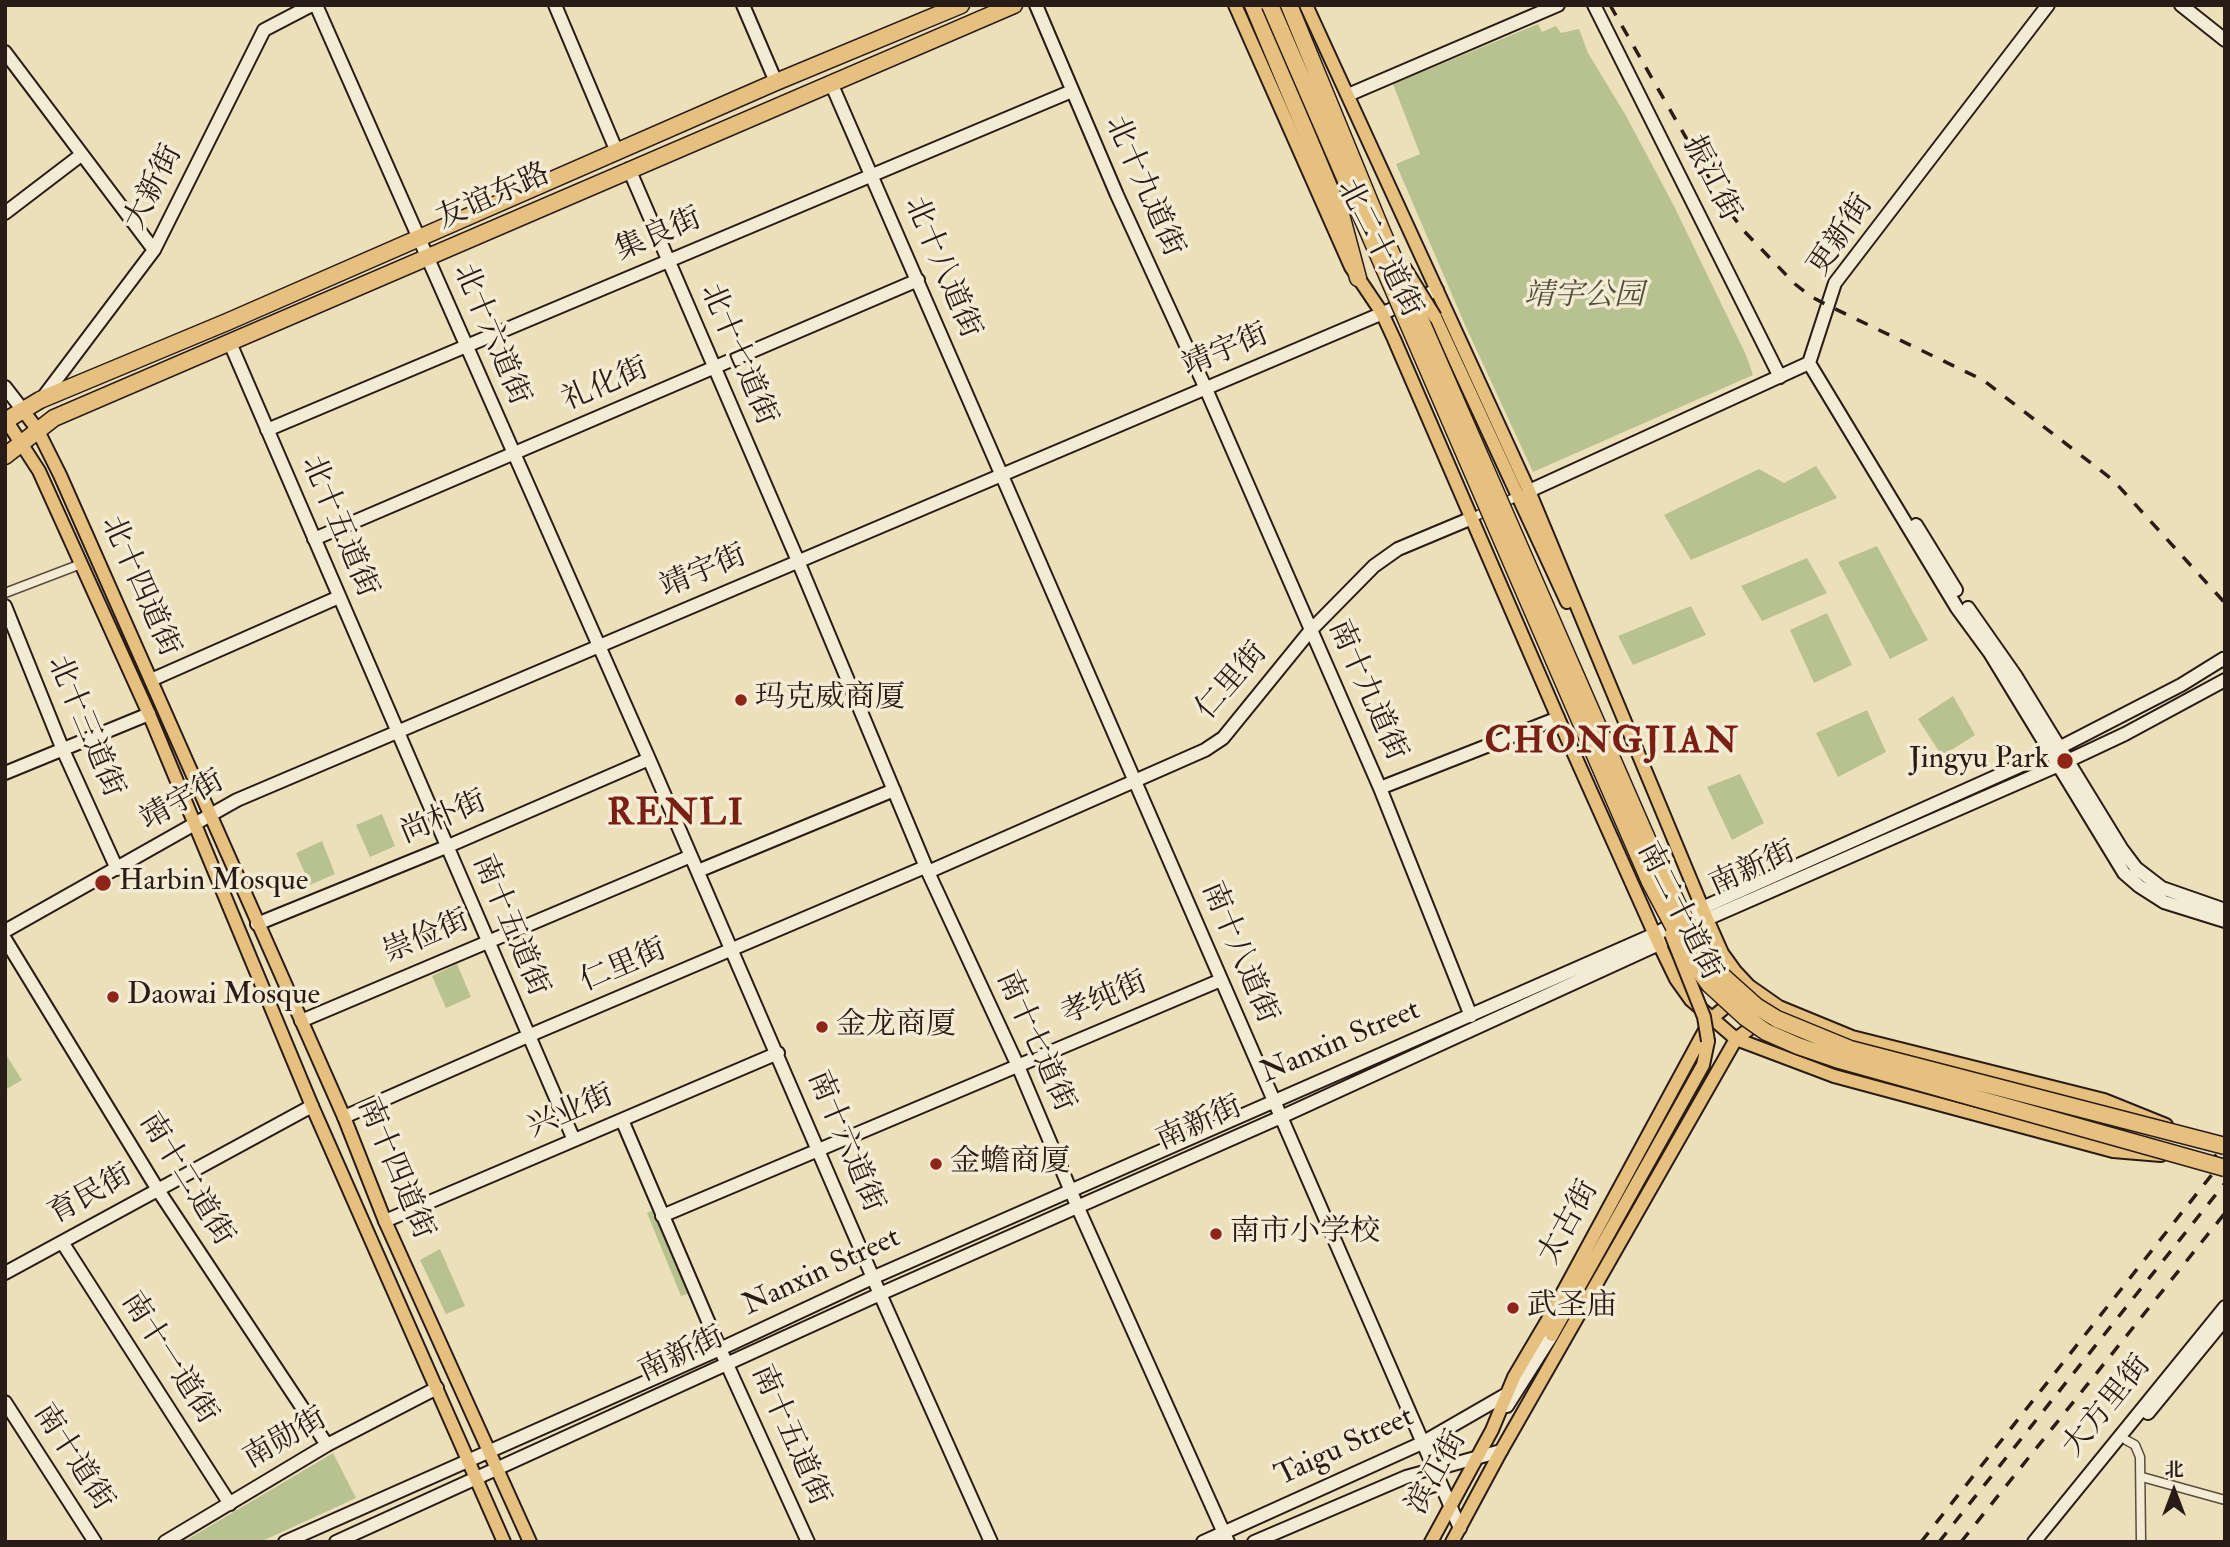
<!DOCTYPE html>
<meta charset="utf-8">
<style>
body{margin:0}
#map{position:relative;width:2230px;height:1547px;overflow:hidden;background:#ece0bb;font-family:"IM FELL Double Pica","Noto Serif SC",serif}
canvas{display:block}
.frame{position:absolute;inset:0;border:7px solid #291b15;pointer-events:none}
.north{position:absolute;left:2139px;top:1456px;width:70px;height:70px;-webkit-text-stroke:5px #f3ebd3;paint-order:stroke;rotate:0deg;font-size:19px;font-weight:700;line-height:28px;text-align:center;color:#291b15}
.north::after{content:'';display:block;margin:auto;width:24px;height:32px;background:#291b15;clip-path:polygon(50% 0,100% 100%,50% 72%,0 100%)}
</style>
<div id="map">
<canvas width="2230" height="1547"></canvas>
<div class="frame"></div>
<div class="north">北</div>
</div>
<script>
const ctx = document.querySelector('canvas').getContext('2d');
ctx.lineJoin = 'round';
function fillPath(path, color) {
  ctx.fillStyle = color;
  ctx.fill(path, 'evenodd');
}
function poly(rows) {
  const path = new Path2D();
  for (const r of rows) {
    path.moveTo(r[0], r[1]);
    for (let i = 2; i < r.length; i += 2) path.lineTo(r[i], r[i + 1]);
  }
  return path;
}
function strokePath(path, color, width, dash) {
  ctx.strokeStyle = color;
  ctx.lineWidth = width;
  ctx.lineCap = dash ? 'butt' : 'round';
  ctx.setLineDash(dash || []);
  ctx.stroke(path);
}
function label(font, color, halo, rows, align = 'center') {
  ctx.font = font + ' "IM FELL Double Pica","Noto Serif SC",serif';
  ctx.lineWidth = 7;
  ctx.setLineDash([]);
  ctx.textBaseline = 'middle';
  ctx.strokeStyle = halo;
  ctx.fillStyle = color;
  for (const [text, x, y, turn = 0] of rows) {
    ctx.save();
    ctx.translate(x, y);
    ctx.rotate((+turn || 0) * Math.PI / 180);
    ctx.textAlign = isNaN(turn) ? turn : align;
    if (halo) ctx.strokeText(text, 0, 0);
    ctx.fillText(text, 0, 0);
    ctx.restore();
  }
}
const green = poly([
 [1538,24,1542,32,1556,26,1561,33,1579,29,1588,53,1625,114,1674,206,1746,355,1753,375,1533,472,1465,325,1396,164,1420,154,1393,84],
 [1816,466,1837,498,1691,560,1664,515,1759,469,1784,483],
 [1877,546,1928,640,1890,659,1838,562],
 [1807,558,1827,593,1762,621,1741,586],
 [1691,606,1706,635,1633,665,1618,636],
 [1827,613,1852,665,1814,683,1790,630],
 [1953,696,1975,735,1942,756,1918,719],
 [1867,710,1886,752,1838,777,1816,733],
 [1740,774,1764,823,1732,840,1707,787],
 [382,814,395,846,370,857,356,825],
 [322,841,335,874,310,885,296,853],
 [457,964,471,997,446,1008,432,976],
 [5,1053,22,1080,5,1090],
 [655,1209,688,1294,681,1296,647,1213],
 [440,1249,465,1306,446,1314,420,1260],
 [333,1453,356,1498,260,1542,183,1542]
]);
const street = poly([
 [1472,518,1520,495],
 [5,593,81,564],
 [2126,1440,2135,1445,2140,1457,2141,1542],
 [2142,1477,2225,1500]
]);
const secondary = poly([
 [316,5,649,759,880,1294,991,1542],
 [555,5,617,152],
 [743,5,776,82],
 [1036,5,1117,195,1206,389,1380,788,1471,1016],
 [1594,5,1780,377],
 [2181,5,2225,40],
 [5,52,154,250],
 [831,83,1460,1528],
 [1348,95,1558,5],
 [629,169,798,561,928,872,1018,1066,1078,1208,1228,1542],
 [5,213,81,155],
 [230,343,574,1140],
 [1809,363,1957,608,1990,653,2124,873,2139,886,2164,902,2225,921],
 [5,387,22,409],
 [41,400,154,250,264,30,312,5],
 [267,430,1072,91],
 [1529,491,1809,363,1835,283,2048,5],
 [1916,525,1956,590],
 [314,539,918,280],
 [5,606,63,750,117,869],
 [1968,608,2015,675,2121,848,2136,868,2162,888,2225,910],
 [151,680,339,597],
 [5,773,149,714],
 [1380,788,1558,718],
 [698,871,894,790],
 [928,872,1205,750,1223,738,1310,631,1374,566,1398,549,1472,518],
 [257,924,446,847,649,759],
 [5,931,237,800,1437,290],
 [5,939,158,1190,327,1445],
 [301,1021,691,856],
 [344,1117,528,1036,925,867],
 [622,1120,720,1349,808,1542],
 [662,1216,1221,980],
 [385,1221,778,1053],
 [62,1242,230,1504],
 [5,1273,312,1106],
 [5,1402,95,1542],
 [1507,1406,1552,1335],
 [2148,1413,2221,1324],
 [165,1542,327,1445,437,1388],
 [285,1542,720,1349,872,1278,1655,934,1702,908,2051,752,2181,685,2223,659,2225,661],
 [336,1542,880,1294,1281,1117,1659,944,1707,919,2059,765,2125,734,2225,680],
 [1203,1542,1422,1443,1507,1394],
 [1254,1542,1406,1477,1501,1451],
 [2034,1542,2225,1307]
]);
const primary = poly([
 [1235,5,1351,267,1382,313,1394,339,1558,718,1659,944,1676,979,1691,1000,1736,1039,1834,1076,2113,1151,2161,1155],
 [1306,5,1529,491,1707,919,1722,953,1735,971,1749,986,1779,1007,1852,1037,2104,1100,2166,1125],
 [1435,317,1567,602],
 [22,409,37,429,60,475,344,1117,385,1221,530,1542],
 [6,420,39,471,149,714,312,1106,504,1542],
 [1552,1335,1703,1065,1708,1041],
 [1431,1542,1492,1430,1514,1377,1550,1316,1711,1019,1736,998],
 [1452,1542,1501,1451,1736,1039,1761,1020]
]);
const highway = poly([
 [1253,5,1342,218,1358,278],
 [5,421,40,400,227,322,776,82,961,5],
 [5,456,54,418,1014,5]
]);
const rail = poly([
 [1610,5,1724,204,1743,230,1795,284,1810,296,1829,306,1983,380,2113,480,2225,603],
 [2209,1164,2225,1143],
 [1921,1542,2225,1158],
 [1939,1542,2225,1183],
 [1961,1542,2225,1213]
]);
const primaryBridge = poly([
 [1404,267,1435,317],
 [1671,934,1704,1017,1708,1041]
]);
const highwayBridge = poly([
 [1270,5,1650,882,1692,961,1709,984,1746,1018,1766,1032,1798,1046,1836,1059,2225,1168],
 [1289,5,1383,234,1655,857,1693,937,1718,972,1756,1006,1777,1019,1850,1049,2225,1146]
]);
const markers = [
 [741,700,7,"#8f2418"],
 [2065,761,9,"#8f2418"],
 [103,883,9,"#8f2418"],
 [113,997,7,"#8f2418"],
 [822,1027,7,"#8f2418"],
 [936,1164,7,"#8f2418"],
 [1216,1234,7,"#8f2418"],
 [1513,1308,7,"#8f2418"]
];
const streetNames = [
 ["振江街",1710,179,63],
 ["北十九道街",1143,187,66],
 ["大新街",155,188,-63],
 ["友谊东路",494,198,-24],
 ["集良街",659,236,-23],
 ["更新街",1842,236,-56],
 ["北二十道街",1378,249,63],
 ["北十八道街",941,268,67],
 ["北十六道街",490,335,67],
 ["靖宇街",1226,352,-23],
 ["北十七道街",737,355,67],
 ["礼化街",606,386,-23],
 ["北十五道街",338,527,67],
 ["靖宇街",704,573,-23],
 ["北十四道街",139,587,66],
 ["仁里街",1233,682,-49],
 ["南十九道街",1366,691,66],
 ["北十三道街",84,727,67],
 ["靖宇街",183,802,-29],
 ["尚朴街",444,819,-23],
 ["南新街",1753,870,-24],
 ["南二十道街",1678,912,63],
 ["南十五道街",509,926,67],
 ["崇俭街",427,938,-23],
 ["南十八道街",1238,953,67],
 ["仁里街",624,967,-23],
 ["孝纯街",1105,1000,-23],
 ["南十七道街",1034,1042,66],
 ["Nanxin Street",1341,1043,-23],
 ["兴业街",571,1113,-23],
 ["南新街",1200,1125,-24],
 ["南十六道街",844,1142,67],
 ["南十四道街",394,1169,67],
 ["南十二道街",185,1180,58],
 ["育民街",91,1196,-29],
 ["太古街",1570,1223,-61],
 ["Nanxin Street",822,1273,-25],
 ["南新街",682,1356,-25],
 ["南十一道街",168,1359,57],
 ["大方里街",2108,1407,-51],
 ["南十五道街",789,1436,66],
 ["南勋街",286,1440,-30],
 ["Taigu Street",1345,1448,-25],
 ["南十道街",72,1458,57],
 ["滨江街",1438,1473,-61]
];
const parkNames = [
 ["靖宇公园",1584,298]
];
const poiNames = [
 ["玛克威商厦",755,700],
 ["Jingyu Park",2049,761,"right"],
 ["Harbin Mosque",119,883],
 ["Daowai Mosque",127,997],
 ["金龙商厦",836,1027],
 ["金蟾商厦",950,1164],
 ["南市小学校",1230,1234],
 ["武圣庙",1527,1308]
];
const districtNames = [
 ["CHONGJIAN",1612,744],
 ["RENLI",676,816]
];
fillPath(green, '#b8c290');
strokePath(street, '#5a4c3e', 11);
strokePath(secondary, '#291b15', 16);
strokePath(primary, '#291b15', 16);
strokePath(highway, '#291b15', 19);
strokePath(street, '#f3ebd3', 8);
strokePath(secondary, '#f3ebd3', 12);
strokePath(primary, '#e6c07e', 12);
strokePath(highway, '#e6c07e', 16);
strokePath(rail, '#291b15', 3.5, [12, 12]);
strokePath(primaryBridge, '#291b15', 16, []);
strokePath(highwayBridge, '#291b15', 19, []);
strokePath(primaryBridge, '#e6c07e', 12);
strokePath(highwayBridge, '#e6c07e', 16);
for (const [x, y, r, color] of markers) {
  const dot = new Path2D();
  dot.arc(x, y, r, 0, 2 * Math.PI);
  ctx.fillStyle = color;
  ctx.fill(dot);
  strokePath(dot, '#f3ebd3', 2.5);
}
label('30px', '#291b15', '#f3ebd3', streetNames);
label('italic 30px', '#544d3a', '#f3ebd3', parkNames);
label('30px', '#291b15', '#f3ebd3', poiNames, 'left');
ctx.letterSpacing = '2px';
label('bold 37px', '#7a1f14', '#f3ebd3', districtNames);
ctx.letterSpacing = '0px';
</script>
